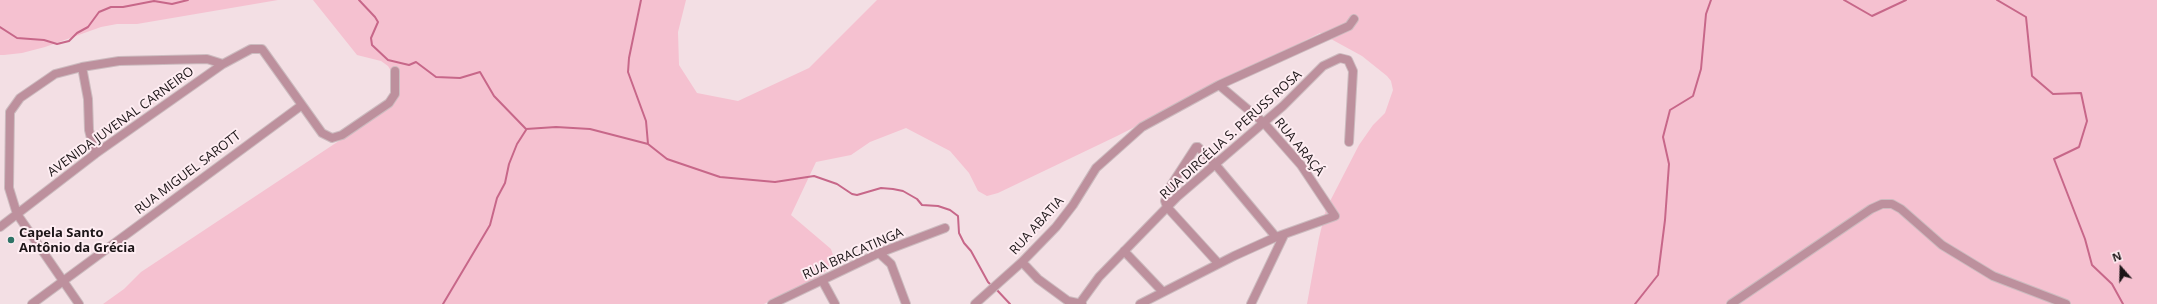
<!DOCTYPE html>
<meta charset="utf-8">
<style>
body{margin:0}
#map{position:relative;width:2157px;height:304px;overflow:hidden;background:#f3dfe4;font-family:"Open Sans",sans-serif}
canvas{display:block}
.north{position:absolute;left:2101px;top:248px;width:40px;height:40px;-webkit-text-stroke:3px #feedf2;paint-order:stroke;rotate:340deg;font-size:11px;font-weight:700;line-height:16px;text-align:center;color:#1c1517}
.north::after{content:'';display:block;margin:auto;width:14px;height:18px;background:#1c1517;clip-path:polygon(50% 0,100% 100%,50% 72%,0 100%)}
</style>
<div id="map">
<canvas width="2157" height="304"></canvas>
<div class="north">N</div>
</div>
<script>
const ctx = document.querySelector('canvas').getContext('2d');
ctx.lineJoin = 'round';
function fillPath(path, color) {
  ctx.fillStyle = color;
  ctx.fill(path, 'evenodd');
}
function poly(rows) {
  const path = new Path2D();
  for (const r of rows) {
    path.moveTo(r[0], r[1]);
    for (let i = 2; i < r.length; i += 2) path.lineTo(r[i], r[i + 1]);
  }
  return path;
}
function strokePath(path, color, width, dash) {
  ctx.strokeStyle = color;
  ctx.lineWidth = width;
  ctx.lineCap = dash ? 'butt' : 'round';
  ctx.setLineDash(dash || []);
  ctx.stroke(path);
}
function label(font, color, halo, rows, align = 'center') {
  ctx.font = font + ' "Open Sans",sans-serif';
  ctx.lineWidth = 4;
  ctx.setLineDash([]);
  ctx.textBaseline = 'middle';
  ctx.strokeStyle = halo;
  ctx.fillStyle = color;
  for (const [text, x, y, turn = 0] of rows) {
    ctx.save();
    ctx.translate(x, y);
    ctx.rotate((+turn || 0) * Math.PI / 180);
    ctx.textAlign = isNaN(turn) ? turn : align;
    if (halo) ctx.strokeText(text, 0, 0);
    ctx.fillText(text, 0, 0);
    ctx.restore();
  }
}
const green = poly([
 [0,0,278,0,137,24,117,24,101,27,45,47,22,53,4,55,0,55],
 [313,0,686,0,678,32,679,65,697,93,738,101,809,68,877,0,2157,0,2157,304,1307,304,1319,238,1326,209,1359,145,1373,125,1385,113,1393,90,1391,81,1387,76,1362,56,1320,33,1117,136,998,193,987,196,978,191,969,173,950,151,906,128,870,142,851,155,816,162,791,215,831,249,833,255,830,265,823,274,812,281,764,304,103,304,124,289,141,272,369,121,390,102,393,74,388,66,381,61,357,55]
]);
const stream = poly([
 [359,0,375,17,378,22,371,38,372,45,388,60,409,65,416,62,436,77,460,78,480,72,494,96,526,129,556,127,590,129,648,144,667,159,720,177,775,182,814,176,837,184,852,194,857,195,881,188,893,189,903,191,917,199,922,205,938,206,950,210,958,216,959,233,964,243,971,251,988,282,993,287],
 [641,0,629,58,628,72,646,121,648,144],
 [1844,0,1872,16,1906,0],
 [1997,0,2026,17,2032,76,2053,94,2081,93,2087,121,2079,147,2054,159,2085,239,2092,265,2112,284,2123,304],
 [0,27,17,38,44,40,57,44,69,41,77,33,88,27,99,12,111,7,123,7,154,1,172,4,188,0],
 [996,289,1010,304],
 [443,304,490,225,497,198,505,183,509,164,517,144,526,130],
 [1635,304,1658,275,1665,220,1669,164,1663,137,1670,110,1693,96,1701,69,1706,14,1711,0]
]);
const minor = poly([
 [82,67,88,99,89,130,95,154],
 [0,227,95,154,223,64,251,49,262,49,322,133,332,138,342,135,389,103,395,94,395,71],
 [1124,251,1163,292],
 [879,253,891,264,906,304],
 [1022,262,1038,279,1068,301,1082,304],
 [1218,263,1167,207,1165,201,1170,187,1196,147,1198,147,1215,164,1276,237],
 [822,280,835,304],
 [1080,303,1099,277,1177,197,1283,106,1323,66,1340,58,1348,60,1353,71,1349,142],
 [32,304,302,105],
 [79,304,17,214,9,188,10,112,20,98,55,74,82,67,119,61,207,59,223,64],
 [772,304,879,253,945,228],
 [975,304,1022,262,1056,227,1073,205,1096,168,1142,127,1219,85,1349,26,1354,19],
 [1140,304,1234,256,1276,237,1335,216,1301,165,1264,123,1219,85],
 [1251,304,1284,235],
 [1731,304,1871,209,1882,204,1892,204,1901,209,1942,245,1993,276,2066,304]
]);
const markers = [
 [11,240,4,"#2e7366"]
];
const streetNames = [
 ["AVENIDA JUVENAL CARNEIRO",121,122,-36],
 ["RUA DIRCÉLIA S. PERUSS ROSA",1231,135,-42],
 ["RUA ARAÇÁ",1299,147,51],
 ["RUA MIGUEL SAROTT",188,173,-37],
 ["RUA ABATIA",1037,226,-48],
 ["RUA BRACATINGA",853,254,-24]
];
const poiNames = [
 ["Capela Santo",19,233],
 ["Antônio da Grécia",19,248]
];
fillPath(green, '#f5c1d0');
strokePath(stream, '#c76789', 2);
strokePath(minor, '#ccbbbf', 10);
strokePath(minor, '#bd909d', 8);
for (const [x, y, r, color] of markers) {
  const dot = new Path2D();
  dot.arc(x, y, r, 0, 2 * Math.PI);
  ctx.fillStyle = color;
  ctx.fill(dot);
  strokePath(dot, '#feedf2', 1.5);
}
label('13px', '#1c1517', '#feedf2', streetNames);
label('bold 13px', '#1c1517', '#feedf2', poiNames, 'left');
</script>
